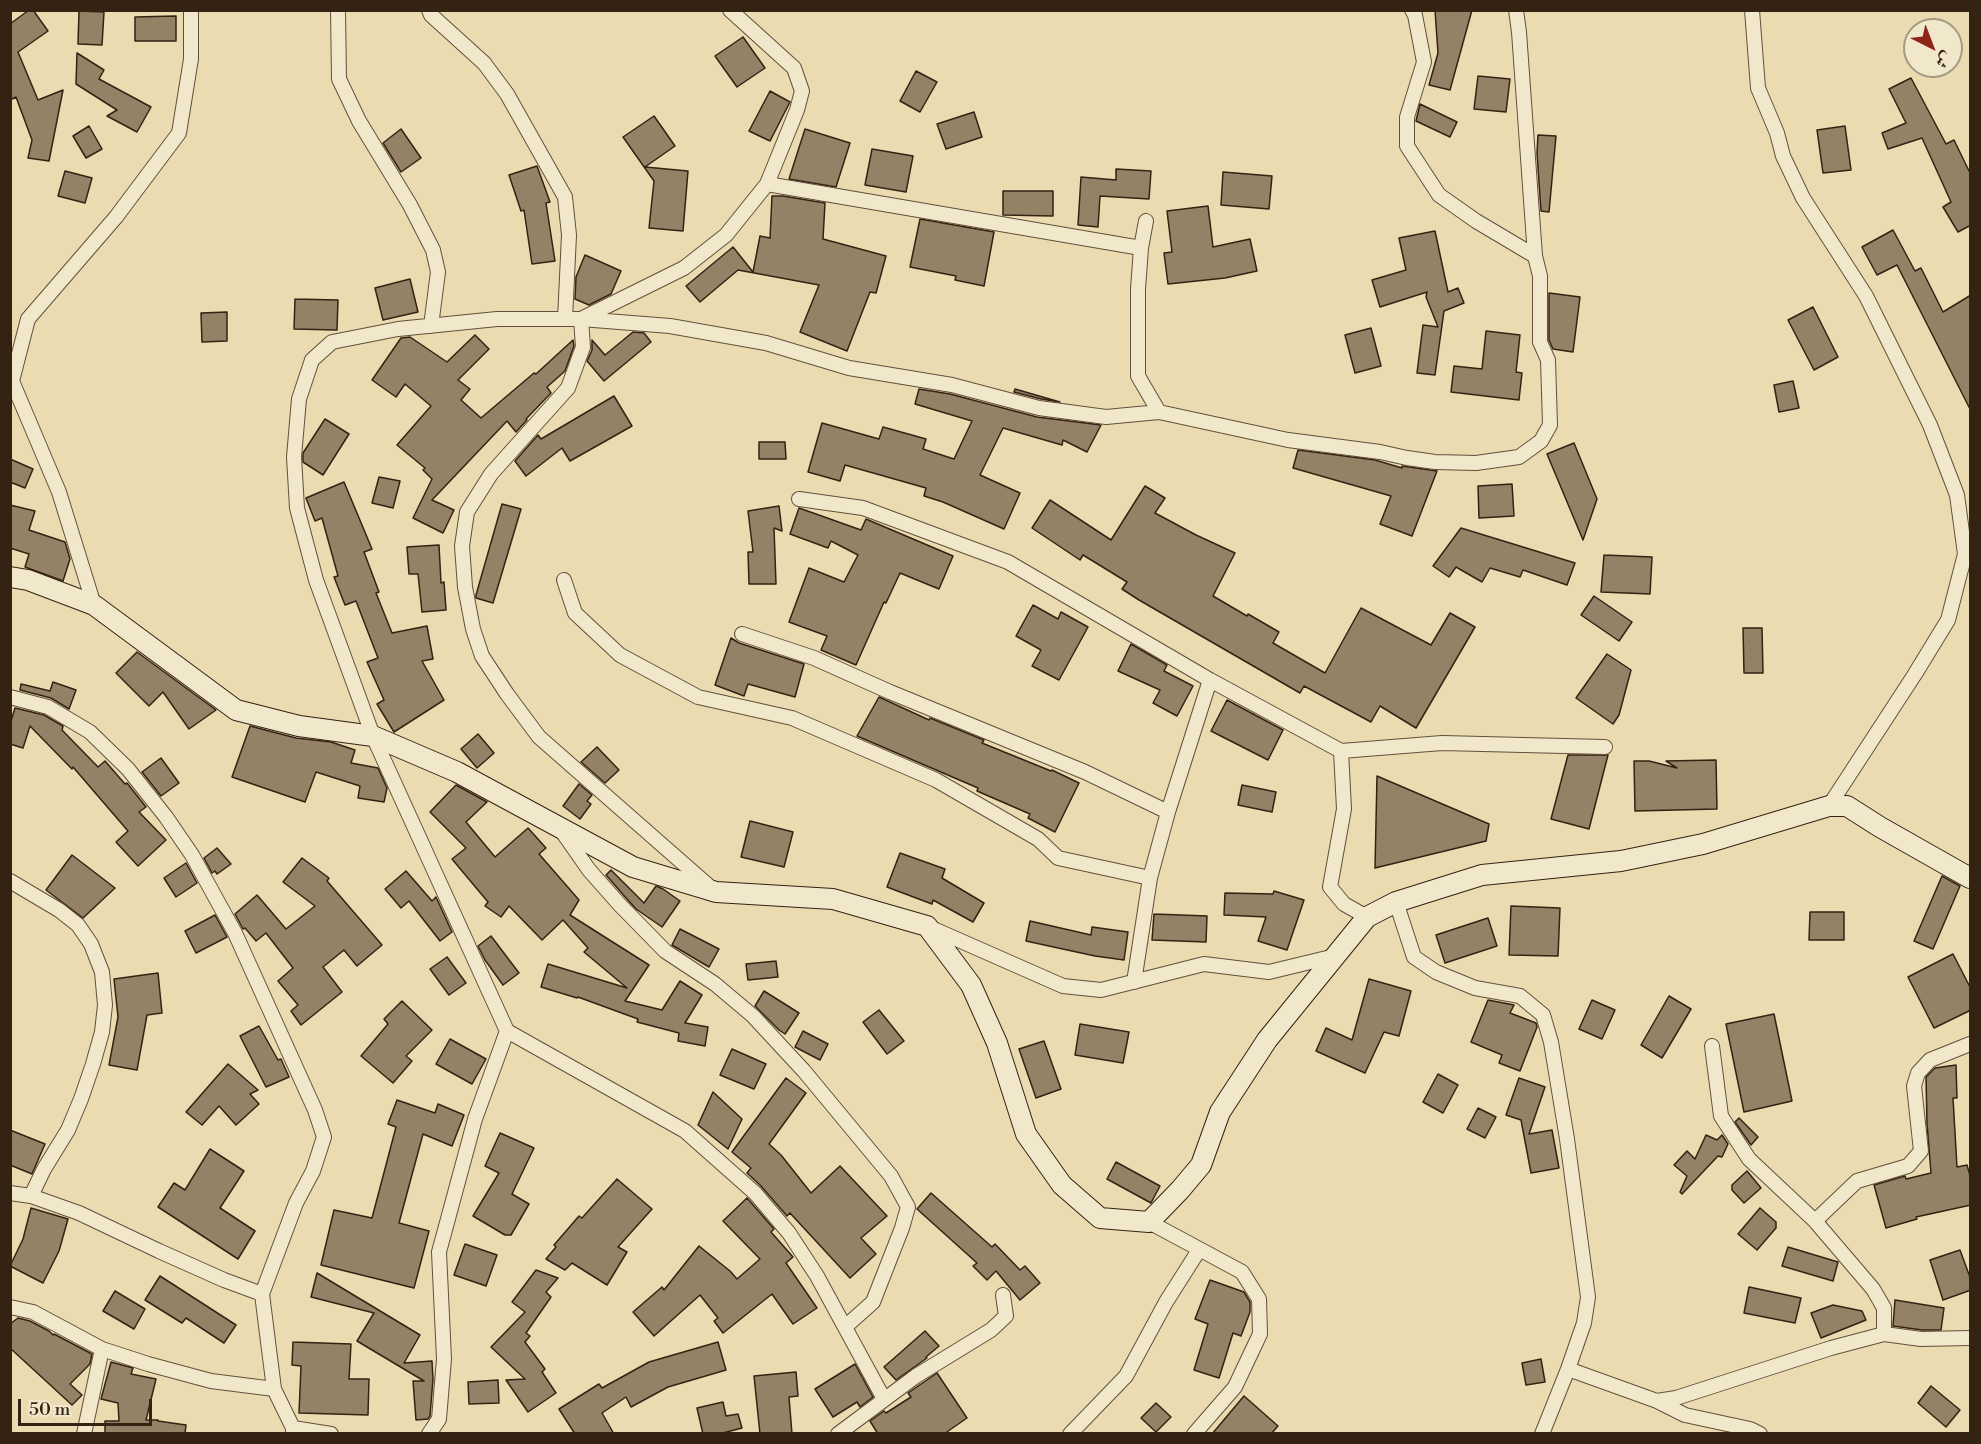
<!DOCTYPE html>
<meta charset="utf-8">
<style>
body{margin:0}
#map{position:relative;width:1981px;height:1444px;overflow:hidden;background:#eadbb1;font-family:"Libre Bodoni",Amiri,serif}
canvas{display:block}
.frame{position:absolute;inset:0;border:12px solid #342212;pointer-events:none}
.north{position:absolute;left:1903px;top:18px;width:60px;height:60px;box-sizing:border-box;background:#f1e8cc;border:2px solid #a59982;border-radius:50%;rotate:138deg;font-size:16px;font-weight:700;line-height:24px;text-align:center;color:#342212}
.north::after{content:'';display:block;margin:auto;width:21px;height:27px;background:#8f2418;clip-path:polygon(50% 0,100% 100%,50% 72%,0 100%)}
.scale{position:absolute;left:18px;top:1399px;width:134px;height:27px;box-sizing:border-box;border:3px solid #342212;border-top:0;padding-left:8px;font-size:18px;line-height:21px;white-space:nowrap;color:#342212;-webkit-text-stroke:4px #f1e8cc;paint-order:stroke}
</style>
<div id="map">
<canvas width="1981" height="1444"></canvas>
<div class="frame"></div>
<div class="north">ش</div>
<div class="scale">50 m</div>
</div>
<script>
const ctx = document.querySelector('canvas').getContext('2d');
ctx.lineJoin = 'round';
function fillPath(path, color) {
  ctx.fillStyle = color;
  ctx.fill(path, 'evenodd');
}
function poly(rows) {
  const path = new Path2D();
  for (const r of rows) {
    path.moveTo(r[0], r[1]);
    for (let i = 2; i < r.length; i += 2) path.lineTo(r[i], r[i + 1]);
  }
  return path;
}
function strokePath(path, color, width, dash) {
  ctx.strokeStyle = color;
  ctx.lineWidth = width;
  ctx.lineCap = dash ? 'butt' : 'round';
  ctx.setLineDash(dash || []);
  ctx.stroke(path);
}
const building = poly([
 [29,10,33,10,48,31,18,52,38,100,63,90,49,161,28,158,32,140,16,97,10,100,10,24,29,10],
 [1435,10,1472,10,1450,90,1429,85,1438,53,1435,10],
 [79,11,104,12,102,45,78,44,79,11],
 [176,16,176,41,135,41,135,17,176,16],
 [743,37,765,68,737,87,715,56,743,37],
 [77,53,104,70,99,79,151,107,137,132,107,116,117,110,76,84,77,53],
 [916,71,937,82,920,112,900,101,916,71],
 [1478,76,1510,79,1506,112,1474,109,1478,76],
 [1911,78,1946,144,1954,140,1971,175,1971,225,1958,232,1943,207,1951,202,1922,138,1888,149,1882,133,1906,123,1889,89,1911,78],
 [770,91,790,102,770,141,749,131,770,91],
 [1420,104,1457,122,1450,137,1416,121,1420,104],
 [974,112,982,137,946,149,937,124,974,112],
 [654,116,675,146,645,167,688,171,683,231,649,228,654,181,623,137,654,116],
 [89,126,102,149,86,158,73,136,89,126],
 [1845,126,1851,170,1823,173,1817,130,1845,126],
 [401,129,421,158,401,172,383,143,401,129],
 [805,129,850,143,836,187,789,179,805,129],
 [1538,135,1556,136,1549,212,1541,211,1537,153,1538,135],
 [872,149,913,156,906,192,865,185,872,149],
 [537,166,550,202,546,203,555,261,532,264,524,210,521,211,509,175,537,166],
 [1116,169,1151,171,1149,199,1100,196,1098,227,1078,225,1081,177,1116,180,1116,169],
 [65,171,92,178,85,203,58,196,65,171],
 [1223,172,1272,176,1269,209,1221,205,1223,172],
 [1003,191,1053,191,1053,216,1003,215,1003,191],
 [772,196,783,196,825,203,823,239,886,256,876,293,870,292,847,351,800,332,819,285,738,270,700,302,686,286,733,247,753,272,760,236,770,238,772,196],
 [1208,206,1213,247,1250,239,1257,271,1225,278,1168,284,1164,253,1172,252,1167,211,1208,206],
 [920,219,994,232,984,286,955,280,956,276,910,267,920,219],
 [1893,230,1915,271,1921,268,1943,312,1971,295,1971,411,1897,265,1877,275,1862,247,1893,230],
 [1435,231,1448,292,1458,288,1464,303,1444,311,1435,375,1417,373,1423,325,1438,327,1426,297,1427,292,1380,307,1372,280,1406,270,1399,238,1435,231],
 [585,255,621,271,611,294,589,305,575,299,576,277,585,255],
 [410,279,418,312,383,320,375,288,410,279],
 [1549,293,1580,297,1573,352,1553,349,1549,340,1549,293],
 [295,299,338,300,337,330,294,329,295,299],
 [1813,307,1838,357,1814,370,1788,320,1813,307],
 [227,312,227,341,202,342,201,313,227,312],
 [1371,328,1381,366,1355,373,1345,335,1371,328],
 [1486,331,1520,335,1516,372,1522,373,1519,400,1451,392,1454,366,1482,369,1486,331],
 [633,332,644,333,651,342,604,381,587,361,592,350,592,340,605,355,633,332],
 [475,335,489,349,458,380,470,389,461,400,481,418,534,373,536,374,573,340,574,346,565,371,547,387,551,393,526,419,527,420,516,432,507,421,432,500,454,510,443,533,413,518,432,479,423,470,425,468,397,445,431,406,405,384,396,397,372,380,401,338,410,337,447,362,475,335],
 [1793,381,1799,408,1779,412,1774,385,1793,381],
 [919,389,950,394,1037,417,1101,425,1087,452,1063,440,1062,445,1003,428,980,475,1020,493,1004,529,943,502,924,496,926,488,845,465,840,481,808,472,822,423,879,439,883,427,926,439,923,449,954,459,972,421,915,404,919,389],
 [1015,389,1060,402,1041,399,1014,392,1015,389],
 [614,396,632,426,570,461,562,448,526,476,515,461,538,435,541,439,614,396],
 [325,419,349,434,323,475,303,462,303,453,325,419],
 [759,442,785,442,786,459,759,459,759,442],
 [1574,443,1597,499,1583,540,1547,454,1574,443],
 [1298,450,1375,460,1402,468,1402,466,1437,471,1412,536,1380,524,1391,496,1293,468,1298,450],
 [10,459,33,469,25,488,10,482,10,459],
 [379,477,400,481,393,508,372,503,379,477],
 [344,482,372,549,364,552,379,592,376,593,392,633,427,626,433,659,422,661,444,700,394,732,377,704,384,700,367,662,378,658,356,601,345,605,334,577,338,576,322,518,315,521,306,498,344,482],
 [1512,484,1514,516,1479,518,1478,486,1512,484],
 [1145,486,1165,498,1155,513,1196,535,1235,553,1213,596,1247,616,1248,614,1279,632,1273,643,1325,673,1361,608,1431,645,1450,613,1475,627,1416,728,1380,706,1371,722,1304,686,1300,693,1139,600,1122,589,1127,582,1083,555,1080,560,1032,528,1050,500,1111,540,1145,486],
 [502,504,521,509,493,603,476,598,476,595,502,504],
 [10,505,35,511,29,530,65,542,70,559,63,581,25,567,29,554,10,548,10,505],
 [779,506,782,531,774,528,776,584,749,584,748,552,753,552,748,511,779,506],
 [799,508,861,530,866,519,953,556,939,589,900,573,886,603,884,602,856,665,821,650,827,636,789,622,809,568,844,582,858,555,831,541,828,548,790,534,799,508],
 [1461,528,1575,563,1567,585,1523,570,1520,577,1490,568,1482,582,1456,567,1449,577,1433,566,1461,528],
 [439,545,441,583,444,582,446,610,422,612,418,574,409,574,407,547,439,545],
 [1604,555,1652,557,1650,594,1601,592,1604,555],
 [1594,596,1632,622,1619,641,1581,615,1594,596],
 [1033,605,1058,619,1061,612,1088,627,1059,680,1032,666,1041,650,1016,636,1033,605],
 [1743,628,1762,628,1763,673,1744,673,1743,628],
 [731,638,739,643,804,664,795,697,748,684,744,696,715,685,731,638],
 [1131,644,1167,665,1164,671,1193,686,1177,716,1153,703,1160,690,1118,671,1131,644],
 [137,652,216,710,189,729,163,692,149,706,116,673,137,652],
 [1607,654,1631,670,1619,715,1613,724,1576,698,1607,654],
 [53,682,76,690,69,709,51,698,20,690,21,684,50,691,53,682],
 [879,697,929,720,930,718,984,740,982,743,1051,771,1052,770,1079,783,1055,832,1028,818,1030,814,977,791,978,788,857,736,879,697],
 [1227,700,1283,730,1268,760,1211,731,1227,700],
 [15,708,44,715,63,726,62,730,98,767,105,761,125,784,127,783,146,807,139,812,166,840,138,866,116,842,128,831,73,767,72,769,30,726,23,748,10,744,10,724,15,708],
 [250,726,296,738,331,742,355,750,351,763,378,768,387,788,384,802,358,798,360,786,316,772,305,802,232,777,250,726],
 [478,734,494,753,477,768,461,749,478,734],
 [597,747,619,770,605,783,581,762,597,747],
 [1568,755,1608,755,1589,829,1551,819,1568,755],
 [161,758,179,783,161,796,142,772,161,758],
 [1716,760,1717,809,1635,811,1634,761,1649,761,1677,768,1666,761,1716,760],
 [1377,776,1489,824,1486,841,1375,868,1377,776],
 [579,784,592,795,587,801,591,804,580,819,563,806,579,784],
 [456,785,487,802,466,822,495,857,528,828,546,848,539,854,579,900,570,915,649,965,625,1001,662,1010,680,981,702,995,685,1023,708,1027,705,1046,678,1041,679,1033,637,1022,638,1019,578,997,577,998,541,987,548,964,627,988,584,952,588,948,563,920,542,940,509,906,501,917,485,906,488,902,452,859,466,848,430,812,456,785],
 [1242,785,1276,792,1272,812,1238,805,1242,785],
 [750,821,793,832,784,867,741,857,750,821],
 [217,848,231,864,217,874,215,871,212,873,204,858,217,848],
 [900,853,945,869,942,878,984,903,973,922,933,900,932,904,887,887,900,853],
 [72,855,115,888,83,918,46,890,72,855],
 [302,858,329,878,327,881,382,945,357,966,344,950,323,967,342,992,301,1025,291,1011,298,1005,278,981,293,968,266,933,256,941,245,928,243,929,235,914,257,895,286,929,315,906,283,882,302,858],
 [186,863,197,883,176,897,164,878,186,863],
 [611,870,644,903,656,886,663,889,680,901,662,927,636,909,627,899,606,875,611,870],
 [406,871,432,901,436,897,452,932,440,941,409,901,401,908,385,889,406,871],
 [1942,876,1960,886,1933,949,1914,941,1942,876],
 [1274,891,1304,900,1287,950,1258,941,1266,917,1224,915,1225,893,1273,894,1274,891],
 [1511,906,1560,908,1558,956,1509,955,1511,906],
 [1810,912,1844,912,1844,940,1809,940,1810,912],
 [1154,914,1207,916,1206,942,1152,940,1154,914],
 [215,915,227,937,196,953,185,931,215,915],
 [1488,918,1497,946,1445,963,1436,935,1488,918],
 [1030,921,1091,935,1092,927,1128,932,1124,960,1095,956,1026,941,1030,921],
 [680,929,719,949,709,967,672,945,680,929],
 [491,936,519,973,503,985,485,960,478,946,491,936],
 [1953,954,1971,989,1971,1010,1934,1028,1908,977,1953,954],
 [447,957,466,983,449,995,430,969,447,957],
 [776,961,778,977,748,980,746,964,776,961],
 [158,973,162,1013,147,1015,137,1070,109,1065,118,1017,114,979,158,973],
 [1369,979,1411,991,1399,1036,1384,1032,1365,1073,1316,1051,1326,1028,1352,1040,1369,979],
 [764,991,799,1013,785,1034,779,1030,755,1006,764,991],
 [1669,996,1691,1009,1662,1058,1641,1045,1669,996],
 [1488,1000,1514,1005,1510,1013,1536,1023,1537,1027,1520,1071,1499,1063,1502,1055,1471,1042,1488,1000],
 [1592,1000,1615,1010,1602,1039,1579,1029,1592,1000],
 [402,1001,432,1030,406,1056,412,1061,393,1083,361,1056,388,1024,384,1019,402,1001],
 [879,1010,904,1041,887,1054,863,1022,879,1010],
 [1774,1014,1792,1101,1744,1112,1726,1024,1774,1014],
 [1080,1024,1129,1032,1123,1063,1075,1055,1080,1024],
 [259,1026,278,1060,281,1059,289,1077,266,1087,240,1036,259,1026],
 [803,1031,828,1044,820,1060,795,1047,803,1031],
 [450,1039,486,1059,472,1084,436,1064,450,1039],
 [1044,1041,1061,1089,1036,1098,1019,1049,1044,1041],
 [732,1049,766,1064,754,1089,720,1075,732,1049],
 [228,1064,258,1090,250,1094,259,1104,236,1125,219,1106,202,1125,186,1112,228,1064],
 [1956,1065,1957,1098,1953,1098,1957,1167,1967,1165,1971,1179,1971,1205,1916,1217,1917,1219,1886,1228,1874,1185,1905,1176,1906,1179,1931,1173,1927,1123,1926,1077,1935,1068,1956,1065],
 [1438,1074,1458,1085,1443,1113,1423,1102,1438,1074],
 [786,1078,806,1093,769,1144,781,1155,811,1193,840,1166,887,1216,861,1238,876,1254,850,1278,790,1213,787,1216,760,1185,747,1173,751,1168,732,1152,786,1078],
 [1519,1078,1545,1087,1529,1134,1552,1130,1559,1168,1531,1173,1521,1120,1506,1115,1519,1078],
 [713,1092,742,1119,728,1149,698,1125,713,1092],
 [397,1100,435,1113,438,1104,464,1115,452,1146,423,1134,399,1223,429,1231,414,1288,321,1265,334,1210,372,1218,396,1127,388,1124,397,1100],
 [1478,1108,1496,1117,1485,1138,1467,1129,1478,1108],
 [1739,1118,1758,1137,1751,1145,1735,1122,1739,1118],
 [10,1130,45,1144,32,1174,10,1165,10,1130],
 [500,1133,534,1148,512,1194,529,1204,511,1235,505,1235,473,1216,499,1173,485,1166,500,1133],
 [1706,1135,1717,1140,1722,1135,1728,1144,1722,1157,1718,1156,1682,1194,1680,1192,1687,1176,1674,1165,1687,1151,1695,1159,1706,1135],
 [210,1149,244,1171,220,1208,255,1231,238,1259,158,1207,174,1183,185,1190,210,1149],
 [1116,1162,1160,1186,1151,1203,1107,1179,1116,1162],
 [1747,1171,1761,1188,1744,1203,1732,1190,1732,1185,1747,1171],
 [617,1179,652,1209,618,1247,627,1252,607,1285,572,1263,565,1270,546,1259,556,1247,554,1245,579,1216,582,1218,617,1179],
 [931,1193,992,1247,995,1244,1020,1270,1025,1266,1040,1283,1020,1300,996,1271,987,1280,973,1266,977,1263,917,1209,931,1193],
 [747,1198,774,1229,771,1232,793,1257,786,1263,817,1308,793,1324,772,1294,723,1333,714,1321,718,1318,700,1295,654,1336,633,1312,662,1287,664,1290,699,1246,730,1271,737,1279,760,1259,723,1221,747,1198],
 [31,1208,68,1219,59,1251,43,1283,10,1266,23,1239,31,1208],
 [1760,1208,1776,1222,1776,1228,1757,1250,1738,1234,1760,1208],
 [465,1244,497,1255,486,1286,454,1275,465,1244],
 [1788,1247,1838,1262,1833,1281,1782,1266,1788,1247],
 [1960,1250,1971,1280,1971,1290,1943,1300,1930,1260,1960,1250],
 [536,1270,558,1278,546,1292,551,1297,526,1333,530,1336,525,1342,545,1369,542,1372,556,1393,528,1412,506,1380,525,1379,491,1347,525,1312,512,1302,536,1270],
 [317,1273,420,1335,404,1363,432,1361,433,1379,430,1416,428,1419,416,1420,413,1381,424,1381,357,1341,374,1313,311,1297,317,1273],
 [160,1276,236,1325,224,1343,186,1318,182,1323,145,1300,160,1276],
 [1210,1280,1244,1292,1250,1302,1250,1312,1241,1336,1233,1333,1219,1378,1194,1370,1208,1324,1195,1319,1210,1280],
 [1749,1287,1801,1298,1795,1323,1744,1313,1749,1287],
 [115,1291,145,1309,134,1329,103,1311,115,1291],
 [1895,1300,1944,1308,1941,1330,1922,1330,1893,1326,1895,1300],
 [1833,1305,1862,1311,1866,1320,1821,1338,1811,1313,1833,1305],
 [18,1318,30,1321,49,1331,53,1335,54,1334,92,1354,90,1364,70,1384,82,1395,72,1405,10,1348,10,1324,18,1318],
 [925,1331,939,1346,926,1357,927,1358,896,1380,884,1367,925,1331],
 [293,1342,351,1344,349,1379,369,1379,368,1415,299,1413,301,1366,292,1365,293,1342],
 [718,1342,726,1370,668,1387,631,1407,626,1397,602,1413,614,1434,575,1434,559,1409,599,1384,602,1388,649,1362,718,1342],
 [1541,1359,1545,1382,1526,1385,1522,1363,1541,1359],
 [111,1362,133,1368,131,1374,156,1379,146,1420,158,1420,158,1421,186,1425,185,1434,105,1434,105,1421,119,1421,118,1403,101,1399,111,1362],
 [855,1364,873,1397,860,1407,857,1402,833,1417,815,1389,855,1364],
 [796,1372,798,1396,789,1397,792,1434,760,1434,754,1376,796,1372],
 [937,1373,967,1418,944,1434,878,1434,870,1421,884,1411,886,1413,911,1397,908,1393,937,1373],
 [498,1380,499,1403,469,1404,468,1382,498,1380],
 [1931,1386,1960,1410,1946,1427,1918,1403,1931,1386],
 [1244,1396,1278,1426,1271,1434,1212,1434,1244,1396],
 [723,1402,726,1416,738,1414,742,1428,719,1434,703,1434,697,1408,723,1402],
 [1156,1403,1171,1417,1156,1432,1141,1418,1156,1403]
]);
const street = poly([
 [338,10,339,79,359,121,410,205,433,250,438,272,431,326],
 [429,10,431,15,484,63,507,94,565,197,569,235,565,319],
 [1412,10,1415,15,1424,62,1407,117,1407,146,1439,195,1476,221,1535,256],
 [1752,10,1758,88,1777,133,1783,156,1803,198,1866,296,1930,425,1957,495,1965,554,1948,620,1915,674,1829,806],
 [767,184,1141,248],
 [1146,221,1141,248,1138,289,1138,376,1159,412],
 [799,499,863,508,1008,562,1210,680,1341,751,1442,743,1605,747],
 [564,580,575,613,620,655,698,697,792,718,936,780,1038,839,1058,858,1150,878],
 [94,605,59,492,12,381,28,319,116,217,179,133,191,59,191,10],
 [742,634,814,658,890,692,1085,772,1168,812],
 [10,697,48,707,90,732,128,769,166,817,192,855,235,933,315,1110,324,1137,313,1171,296,1203,262,1294,274,1389,293,1428,293,1434],
 [1341,751,1344,809,1330,887,1344,904,1367,917],
 [561,830,589,870,620,905,665,951,715,984,753,1016,804,1071,891,1176,908,1207,902,1228,873,1302,845,1327],
 [10,881,59,910,78,925,91,944,102,972,105,1005,102,1032,93,1064,81,1099,68,1130,44,1169,31,1196],
 [710,887,539,737,507,694,482,656,473,629,465,587,462,546,467,512,491,474,568,388,583,347,581,319,684,268,726,235,767,184,797,110,802,91,794,68,730,10],
 [1396,902,1414,957,1436,972,1475,988,1520,996,1543,1015,1551,1042,1567,1139,1588,1297,1584,1323,1568,1369,1542,1434],
 [929,927,1063,986,1101,990,1204,964,1269,972,1335,956],
 [1134,982,1150,878,1168,812,1210,680],
 [507,1031,685,1131,755,1193,789,1233,817,1276,884,1399],
 [1712,1046,1721,1116,1749,1159,1815,1221,1873,1289,1884,1308,1884,1334],
 [10,1193,31,1196,79,1213,159,1251,224,1280,262,1294],
 [1815,1221,1857,1181,1908,1166,1921,1151,1914,1086,1918,1073,1930,1060,1970,1044],
 [1149,1222,1242,1272,1259,1299,1260,1334,1235,1387,1194,1434],
 [10,1307,33,1312,102,1349,148,1364,211,1381,274,1389],
 [1568,1369,1657,1401,1676,1398,1831,1348,1884,1334,1921,1339,1970,1338],
 [1657,1401,1685,1415,1750,1429,1760,1434],
 [293,1428,331,1434],
 [84,1434,102,1349],
 [429,1434,439,1419,444,1359,439,1252,475,1119,507,1031,373,736,316,580,297,508,294,457,299,399,312,360,332,342,398,329,497,319,581,319,670,326,766,343,849,368,952,385,1039,408,1106,417,1159,412,1288,440,1380,452,1407,458,1435,462,1476,463,1519,457,1541,441,1550,425,1548,360,1540,342,1540,276,1535,256,1519,32,1516,10],
 [838,1434,916,1376,991,1330,1006,1316,1003,1295],
 [1070,1434,1126,1376,1166,1302,1199,1250]
]);
const secondary = poly([
 [10,577,28,580,94,605,236,710,299,726,373,736,457,772,633,867,716,892,833,899,927,926,971,985,997,1043,1026,1134,1062,1185,1100,1218,1149,1222,1180,1190,1201,1165,1220,1112,1267,1040,1367,917,1396,902,1482,875,1621,861,1703,844,1829,806,1847,806,1880,827,1970,878]
]);
fillPath(building, '#938265');
strokePath(building, '#342212', 1.5);
strokePath(street, '#62503a', 16);
strokePath(secondary, '#342212', 22);
strokePath(street, '#f1e8cc', 14);
strokePath(secondary, '#f1e8cc', 20);
</script>
